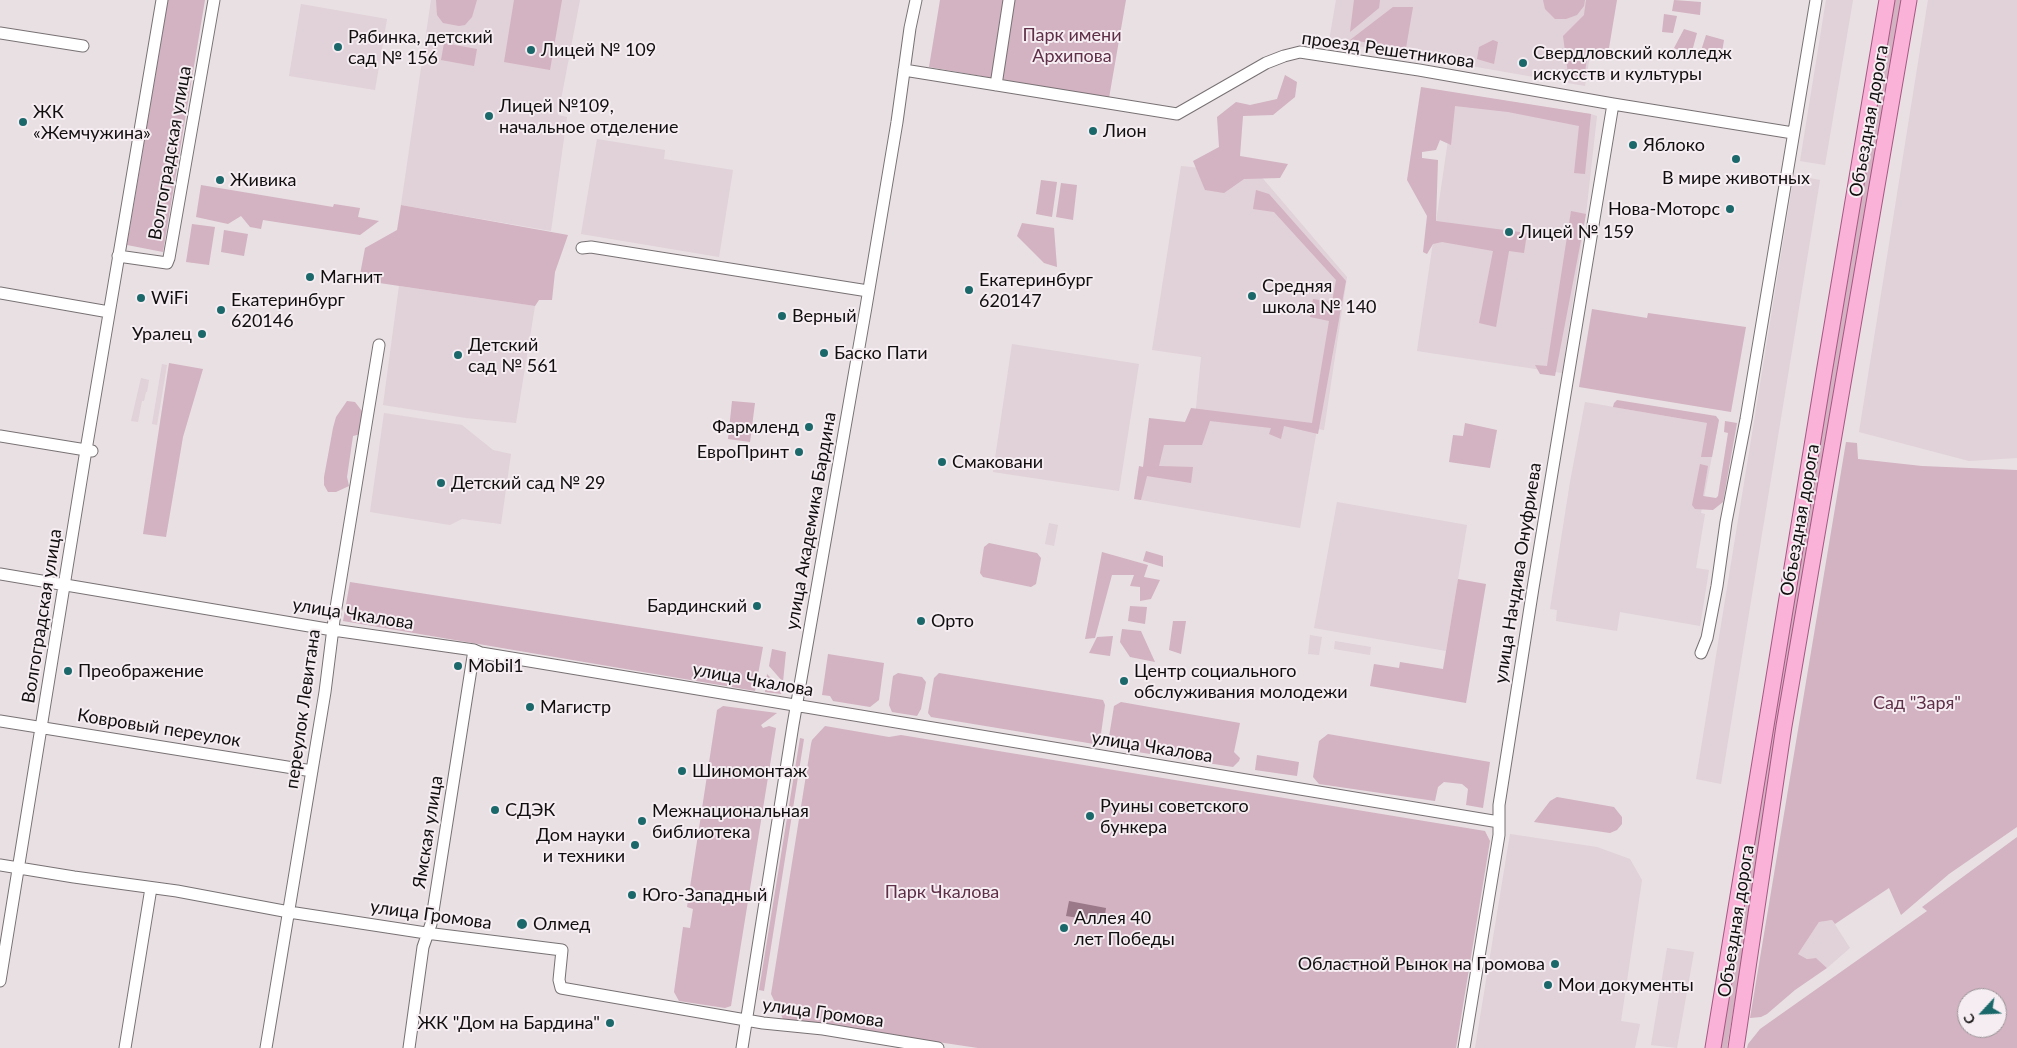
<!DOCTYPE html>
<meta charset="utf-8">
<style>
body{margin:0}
#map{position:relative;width:2017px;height:1048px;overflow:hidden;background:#e8e0e3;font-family:Lato,sans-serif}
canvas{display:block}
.north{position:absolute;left:1957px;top:988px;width:50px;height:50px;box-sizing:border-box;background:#f5edf1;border:1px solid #9a9497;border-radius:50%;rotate:245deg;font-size:14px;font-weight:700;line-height:20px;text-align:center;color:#110e0f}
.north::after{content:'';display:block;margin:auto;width:18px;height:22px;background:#1b686b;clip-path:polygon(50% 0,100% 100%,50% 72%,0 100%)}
</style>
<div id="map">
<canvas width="2017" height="1048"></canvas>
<div class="north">С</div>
</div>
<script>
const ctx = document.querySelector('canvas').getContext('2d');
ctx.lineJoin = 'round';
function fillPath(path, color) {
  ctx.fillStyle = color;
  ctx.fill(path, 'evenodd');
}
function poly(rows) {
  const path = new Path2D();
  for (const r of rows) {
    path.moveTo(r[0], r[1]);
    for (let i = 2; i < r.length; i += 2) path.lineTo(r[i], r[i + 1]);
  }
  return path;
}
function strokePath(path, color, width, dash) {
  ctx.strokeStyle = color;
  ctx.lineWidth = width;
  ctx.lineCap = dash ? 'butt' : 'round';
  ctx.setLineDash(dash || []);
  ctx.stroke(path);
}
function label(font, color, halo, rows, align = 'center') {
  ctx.font = font + ' Lato,sans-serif';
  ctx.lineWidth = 4;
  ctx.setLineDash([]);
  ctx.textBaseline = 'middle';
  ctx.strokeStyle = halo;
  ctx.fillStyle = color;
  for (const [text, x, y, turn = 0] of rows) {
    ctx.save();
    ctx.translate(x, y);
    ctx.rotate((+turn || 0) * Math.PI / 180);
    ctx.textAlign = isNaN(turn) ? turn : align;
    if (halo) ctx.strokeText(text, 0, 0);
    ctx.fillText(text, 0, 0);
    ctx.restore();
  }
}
const built = poly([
 [431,0,580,0,558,115,567,117,551,231,401,205],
 [1336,0,1599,0,1585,86,1329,41],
 [1826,0,1853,0,1825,165,1800,161],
 [1928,0,2017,0,2017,458,1969,461,1859,432],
 [301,4,387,19,375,90,289,76],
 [1455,93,1591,114,1597,116,1586,214,1562,373,1417,351],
 [597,139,665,150,664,159,733,170,719,257,581,234],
 [1181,166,1259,174,1347,277,1324,430,1317,429,1300,528,1141,500,1153,435,1190,441,1196,408,1201,357,1152,350],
 [1794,175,1820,180,1721,784,1696,779],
 [399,286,535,306,516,423,466,418,383,405],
 [1012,344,1139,364,1119,491,993,472],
 [162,364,167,365,157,425,152,424],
 [141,378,149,380,147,392,146,392,144,401,142,401,138,422,131,421],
 [1585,402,1718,425,1701,513,1705,514,1696,568,1709,570,1700,626,1620,612,1617,631,1556,621,1557,610,1550,609,1570,482],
 [384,413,462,425,493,450,511,454,501,524,462,519,450,525,370,512],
 [1337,502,1467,525,1446,651,1314,628],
 [1049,523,1058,525,1054,546,1045,544],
 [1310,635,1322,637,1319,655,1308,654],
 [1335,641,1371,647,1370,655,1334,649],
 [1510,834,1597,847,1630,859,1642,880,1621,1021,1640,1024,1635,1048,1475,1048],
 [1832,920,1850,948,1827,968,1816,958,1807,959,1798,954,1819,922],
 [1667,948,1694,952,1677,1048,1651,1045]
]);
const green = poly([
 [168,0,205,0,163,252,127,245],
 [436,0,477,0,472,17,465,25,459,26,443,23,437,15],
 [514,0,562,0,550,70,504,62],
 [940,0,1126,0,1109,98,929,67],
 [1354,0,1380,0,1379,8,1350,32],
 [1543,0,1585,0,1584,6,1577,15,1566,19,1555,19,1545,9],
 [1586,0,1617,0,1607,60,1587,58,1584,79,1568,74,1563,36,1584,15],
 [1674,0,1701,2,1700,15,1672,11],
 [1894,0,1901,0,1827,454,1727,1048,1718,1048],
 [1393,7,1413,7,1406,48,1350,40],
 [1664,14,1677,16,1673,33,1662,32],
 [1684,29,1697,33,1691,55,1674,48],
 [1706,35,1724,40,1721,59,1719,61,1699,57],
 [1493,40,1498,42,1494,64,1477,59,1479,47],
 [444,43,477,49,474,66,441,60],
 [1285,75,1297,82,1295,97,1273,115,1243,116,1240,156,1288,164,1280,178,1244,179,1224,193,1205,190,1193,161,1219,147,1217,117,1236,102,1250,105,1277,99],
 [1421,87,1591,114,1585,174,1574,173,1579,126,1508,112,1455,106,1451,145,1440,140,1436,150,1422,152,1422,158,1438,160,1436,221,1527,233,1524,253,1509,251,1496,327,1479,323,1493,251,1442,242,1433,244,1427,254,1423,252,1427,216,1407,180],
 [1041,180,1057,182,1052,217,1036,214],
 [1061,183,1077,185,1073,220,1056,217],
 [201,185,333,207,334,204,360,208,358,217,379,221,360,235,263,220,261,229,250,227,241,216,228,224,196,217],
 [1256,190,1269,194,1346,281,1318,434,1284,426,1281,439,1269,434,1271,428,1210,421,1202,445,1164,445,1159,466,1193,467,1191,483,1147,476,1141,500,1134,499,1139,466,1143,467,1149,418,1185,422,1191,408,1312,423,1329,321,1310,317,1313,299,1332,302,1336,280,1274,212,1253,209],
 [401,205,568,235,555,272,552,300,539,300,535,306,359,280,365,248,397,230],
 [1571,211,1586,214,1555,376,1540,374,1535,365,1547,366],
 [1022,223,1054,228,1057,267,1044,263,1017,236],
 [192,224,215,227,209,265,186,262],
 [224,230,248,234,244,256,221,252],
 [1592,309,1647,318,1648,313,1746,327,1731,412,1579,387],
 [169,363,203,369,183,437,166,537,143,534],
 [1617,400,1716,416,1719,420,1712,457,1701,457,1707,423,1613,407,1614,403],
 [347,401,355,402,365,415,361,434,353,436,347,477,349,486,336,492,328,492,324,485,324,477,333,428,336,417],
 [732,401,755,403,750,442,728,439],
 [1725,421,1737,423,1723,502,1713,510,1695,509,1692,505,1700,464,1708,466,1703,496,1716,498,1718,496,1728,433,1724,432],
 [1465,423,1497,430,1490,468,1449,462,1453,435,1463,436],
 [1846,442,1857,443,1858,459,1922,466,2017,470,2017,827,1949,874,1901,915,1889,888,1835,924,1832,920,1819,922,1798,954,1807,959,1816,958,1827,968,1795,990,1767,1014,1761,1017,1750,1018],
 [989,543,1037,553,1041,558,1036,584,1031,587,983,577,980,573,984,547],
 [1146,551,1163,556,1163,567,1143,561],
 [1102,552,1148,565,1144,577,1160,580,1151,599,1140,601,1140,587,1130,586,1134,575,1112,575,1095,638,1085,639],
 [1458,579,1486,584,1466,703,1370,686,1374,664,1399,668,1400,662,1443,669],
 [350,582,763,647,755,691,343,621],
 [1130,606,1147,607,1145,624,1128,621],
 [1173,621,1186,621,1181,654,1169,650],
 [1122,629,1141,631,1155,662,1130,657,1120,642],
 [1113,636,1110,656,1089,653,1097,637],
 [772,649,786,652,783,682,769,666],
 [828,654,884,663,879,700,870,707,833,701,830,696,822,695],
 [898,673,922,677,926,682,921,709,917,716,892,712,889,705,893,676],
 [939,673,1103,700,1105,705,1100,741,1094,744,931,717,928,713,934,678],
 [767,674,782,689,781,694,765,692],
 [1121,702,1240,723,1234,752,1240,758,1239,761,1233,767,1112,748,1108,743,1114,706],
 [723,706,777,713,761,725,763,728,769,726,776,728,731,1006,725,1008,679,1001,674,992,683,927,690,928,693,909,687,907,717,710],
 [825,726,889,737,901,735,1485,831,1490,841,1456,1048,978,1048,783,1019,771,994,811,744,812,740],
 [1328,734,1490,762,1483,808,1466,805,1468,789,1462,784,1444,782,1438,787,1435,801,1319,784,1313,777,1319,741],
 [800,738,804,739,764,991,759,990],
 [1257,755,1299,762,1297,776,1255,770],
 [1557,797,1614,807,1622,817,1622,824,1617,830,1610,833,1534,822,1550,801],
 [2017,837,2017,1048,1747,1048,1748,1044,1760,1029,1927,911,1922,907],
 [1967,998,1997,998,1997,1028,1967,1028]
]);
const water = poly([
 [1069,901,1106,908,1104,922,1066,916]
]);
const minor = poly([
 [0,33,83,46],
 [904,70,1177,114,1266,63,1284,56,1300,52,1419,70,1613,104,1793,133],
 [996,85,1009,0],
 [582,248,591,247,868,291],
 [118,256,167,263,169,258,214,0],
 [0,293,109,312],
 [0,436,92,451],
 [0,574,333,630,474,650,481,653,1499,822],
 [1701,653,1707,638,1717,586,1726,522,1746,419,1816,0],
 [0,721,312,771],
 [0,865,74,877,177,891,289,912,426,933,562,950,559,980,561,988,763,1023,823,1029,938,1048],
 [0,981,86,450,162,0],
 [125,1048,151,888],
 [266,1048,325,692,334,620,379,345],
 [409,1048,423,947,431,924,474,650],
 [742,1048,793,725,866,307,897,122,910,28,916,0],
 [1464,1048,1499,835,1499,805,1533,588,1613,104]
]);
const major = poly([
 [1713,1048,1824,373,1887,0],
 [1736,1048,1784,726,1909,0]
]);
const markers = [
 [338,47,5,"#1b686b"],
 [531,50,5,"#1b686b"],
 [1523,63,5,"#1b686b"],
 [489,116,5,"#1b686b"],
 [23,122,5,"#1b686b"],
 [1093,131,5,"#1b686b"],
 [1633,145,5,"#1b686b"],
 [1736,159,5,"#1b686b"],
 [220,180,5,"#1b686b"],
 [1730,209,5,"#1b686b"],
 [1509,232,5,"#1b686b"],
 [310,277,5,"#1b686b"],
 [969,290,5,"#1b686b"],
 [1252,296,5,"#1b686b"],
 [141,298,5,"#1b686b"],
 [221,310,5,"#1b686b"],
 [782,316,5,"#1b686b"],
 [202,334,5,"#1b686b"],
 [824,353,5,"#1b686b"],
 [458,355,5,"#1b686b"],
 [809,427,5,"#1b686b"],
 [799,452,5,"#1b686b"],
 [942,462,5,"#1b686b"],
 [441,483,5,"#1b686b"],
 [757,606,5,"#1b686b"],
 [921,621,5,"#1b686b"],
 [458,666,5,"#1b686b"],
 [68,671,5,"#1b686b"],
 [1124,681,5,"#1b686b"],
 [530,707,5,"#1b686b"],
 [682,771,5,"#1b686b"],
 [495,810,5,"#1b686b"],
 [1090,816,5,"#1b686b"],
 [642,821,5,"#1b686b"],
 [635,845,5,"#1b686b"],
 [632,895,5,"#1b686b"],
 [522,924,6,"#1b686b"],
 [1064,928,5,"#1b686b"],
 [1555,964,5,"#1b686b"],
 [1548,985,5,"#1b686b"],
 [610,1023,5,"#1b686b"]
];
const parkNames = [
 ["Парк имени",1072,35],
 ["Архипова",1072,56],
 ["Сад \"Заря\"",1917,703],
 ["Парк Чкалова",942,892]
];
const poiNames = [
 ["Рябинка, детский",348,37],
 ["сад № 156",348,58],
 ["Лицей № 109",541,50],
 ["Свердловский колледж",1533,53],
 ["искусств и культуры",1533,74],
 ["Лицей №109,",499,106],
 ["начальное отделение",499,127],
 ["ЖК",33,112],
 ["«Жемчужина»",33,133],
 ["Лион",1103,131],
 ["Яблоко",1643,145],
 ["В мире животных",1736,178,"center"],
 ["Живика",230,180],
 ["Нова-Моторс",1720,209,"right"],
 ["Лицей № 159",1519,232],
 ["Магнит",320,277],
 ["Екатеринбург",979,280],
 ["620147",979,301],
 ["Средняя",1262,286],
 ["школа № 140",1262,307],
 ["WiFi",151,298],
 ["Екатеринбург",231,300],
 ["620146",231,321],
 ["Верный",792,316],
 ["Уралец",192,334,"right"],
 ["Детский",468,345],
 ["сад № 561",468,366],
 ["Баско Пати",834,353],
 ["Фармленд",799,427,"right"],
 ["ЕвроПринт",789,452,"right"],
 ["Смаковани",952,462],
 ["Детский сад № 29",451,483],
 ["Бардинский",747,606,"right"],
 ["Орто",931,621],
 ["Mobil1",468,666],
 ["Преображение",78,671],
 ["Центр социального",1134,671],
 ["обслуживания молодежи",1134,692],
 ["Магистр",540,707],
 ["Шиномонтаж",692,771],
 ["Руины советского",1100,806],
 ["бункера",1100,827],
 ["СДЭК",505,810],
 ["Межнациональная",652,811],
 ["библиотека",652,832],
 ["Дом науки",625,835,"right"],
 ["и техники",625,856,"right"],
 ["Юго-Западный",642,895],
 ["Аллея 40",1074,918],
 ["лет Победы",1074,939],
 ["Олмед",533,924],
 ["Областной Рынок на Громова",1545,964,"right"],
 ["Мои документы",1558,985],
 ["ЖК \"Дом на Бардина\"",600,1023,"right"]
];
const streetNames = [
 ["проезд Решетникова",1388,50,8],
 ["Объездная дорога",1869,121,-80],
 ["Волгоградская улица",170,153,-80],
 ["Объездная дорога",1800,520,-80],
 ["улица Академика Бардина",811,521,-80],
 ["улица Начдива Онуфриева",1518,573,-81],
 ["улица Чкалова",353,614,9],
 ["Волгоградская улица",42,616,-81],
 ["улица Чкалова",753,680,10],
 ["переулок Левитана",303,709,-82],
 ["Ковровый переулок",159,728,9],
 ["улица Чкалова",1152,747,9],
 ["Ямская улица",428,832,-81],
 ["улица Громова",431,915,8],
 ["Объездная дорога",1736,921,-81],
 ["улица Громова",823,1013,8]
];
fillPath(built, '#e1d1d8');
fillPath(green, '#d3b2c1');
fillPath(water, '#9b7989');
strokePath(minor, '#787174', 13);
strokePath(major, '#a75782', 17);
strokePath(minor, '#fff', 11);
strokePath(major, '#fbb2d9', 15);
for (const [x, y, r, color] of markers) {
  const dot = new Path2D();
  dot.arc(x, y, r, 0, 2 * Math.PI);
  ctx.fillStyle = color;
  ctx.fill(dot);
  strokePath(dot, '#f5edf1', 2);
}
label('18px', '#5f2f48', '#f5edf1', parkNames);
label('18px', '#110e0f', '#f5edf1', poiNames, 'left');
label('18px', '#110e0f', '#f5edf1', streetNames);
</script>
